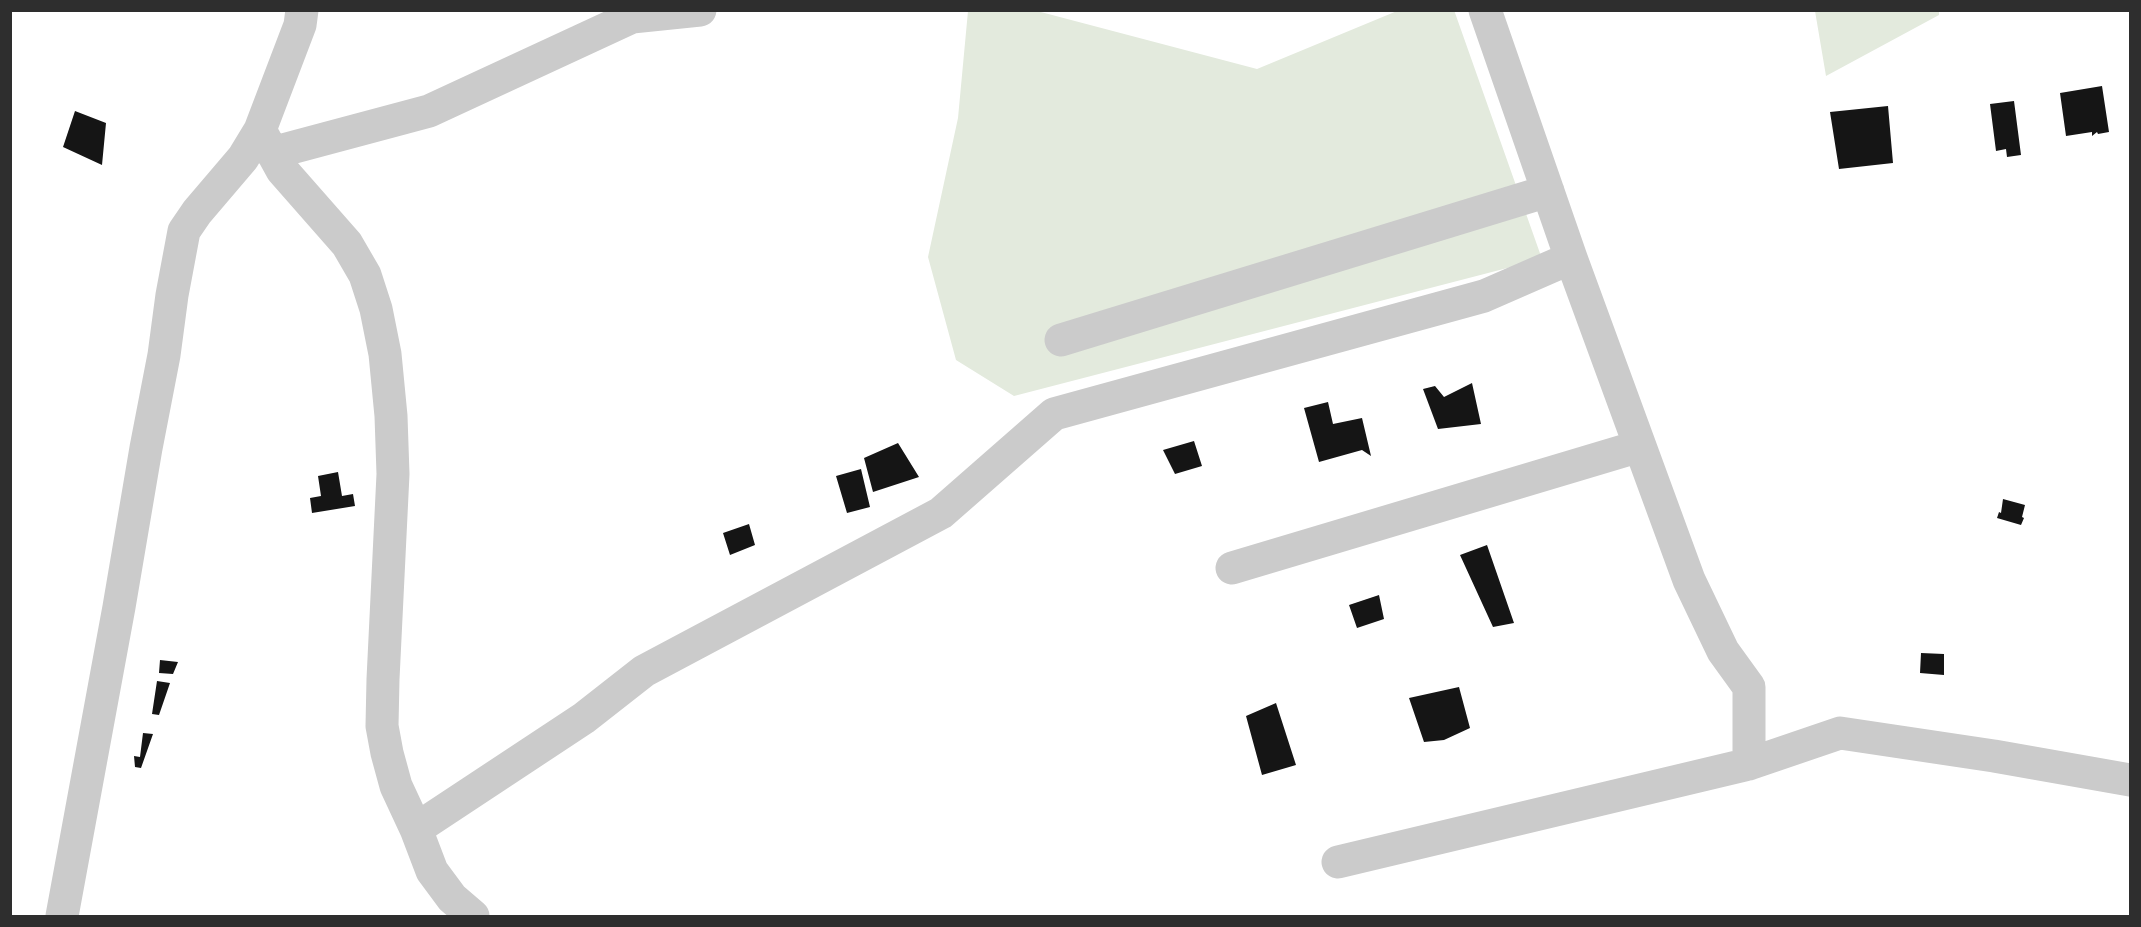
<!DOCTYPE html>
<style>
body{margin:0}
#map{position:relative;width:2141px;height:927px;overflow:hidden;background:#fff;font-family:Poppins,sans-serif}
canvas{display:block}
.frame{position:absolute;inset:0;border:12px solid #2e2e2e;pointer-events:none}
</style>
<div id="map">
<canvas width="2141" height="927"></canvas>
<div class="frame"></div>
</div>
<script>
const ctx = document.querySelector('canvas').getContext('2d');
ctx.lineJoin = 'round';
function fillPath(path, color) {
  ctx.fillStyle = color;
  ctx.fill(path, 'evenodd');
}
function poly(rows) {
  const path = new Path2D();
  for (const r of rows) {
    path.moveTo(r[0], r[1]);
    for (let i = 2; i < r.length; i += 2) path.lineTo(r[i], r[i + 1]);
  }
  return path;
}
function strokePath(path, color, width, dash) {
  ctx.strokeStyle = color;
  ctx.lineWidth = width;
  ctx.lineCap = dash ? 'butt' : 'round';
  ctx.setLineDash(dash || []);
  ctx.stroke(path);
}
const green = poly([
 [1454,10,1542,259,1014,396,956,360,928,257,958,118,968,11,1037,11,1257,69,1397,11],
 [1815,11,1815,10,1939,11,1939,15,1826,76]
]);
const building = poly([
 [2102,86,2109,132,2098,134,2097,132,2092,136,2092,132,2066,136,2060,93],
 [2014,101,2021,155,2007,157,2006,149,1996,151,1990,104],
 [1888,106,1893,163,1839,169,1830,112],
 [75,111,106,123,102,165,63,147],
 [1472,383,1481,424,1438,429,1423,389,1435,386,1444,397],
 [1328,402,1333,424,1362,418,1371,456,1362,450,1319,462,1304,408],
 [1194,441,1202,466,1175,474,1163,450],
 [898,443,919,477,873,492,864,458],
 [861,469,870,507,847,513,836,476],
 [338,472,342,496,353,494,355,506,312,513,310,498,321,496,318,476],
 [2003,499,2025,505,2022,517,2024,518,2021,525,1997,518,1999,512,2001,513],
 [749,524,755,545,730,555,723,533],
 [1487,545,1514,623,1493,627,1460,555],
 [1379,595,1384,619,1357,628,1349,605],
 [1921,653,1944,654,1944,675,1920,673],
 [160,660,178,662,173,674,159,673],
 [157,681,170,683,159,715,152,714],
 [1459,687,1470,728,1444,740,1424,742,1409,698],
 [1276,703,1296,765,1262,775,1246,716],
 [143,733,153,734,141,768,135,767,134,756,140,757]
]);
const minor = poly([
 [1485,10,1571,258,1689,580,1723,651,1749,687,1749,764],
 [260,130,282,170,347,244,365,275,376,309,385,354,391,416,393,474,383,679,382,726,387,753,396,786,416,829,432,871,452,898,473,916],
 [272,153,429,111,632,17,700,10],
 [1061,340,1548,191],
 [1232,568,1640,446],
 [416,829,584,718,644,671,941,513,1054,414,1484,296,1571,258],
 [1338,862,1749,764,1840,733,1994,756,2130,780],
 [62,916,119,607,146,448,164,355,172,295,184,231,197,212,243,158,260,130,300,25,302,10]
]);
fillPath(green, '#e3eadd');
fillPath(building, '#151515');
strokePath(minor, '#cbcbcb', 33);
</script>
